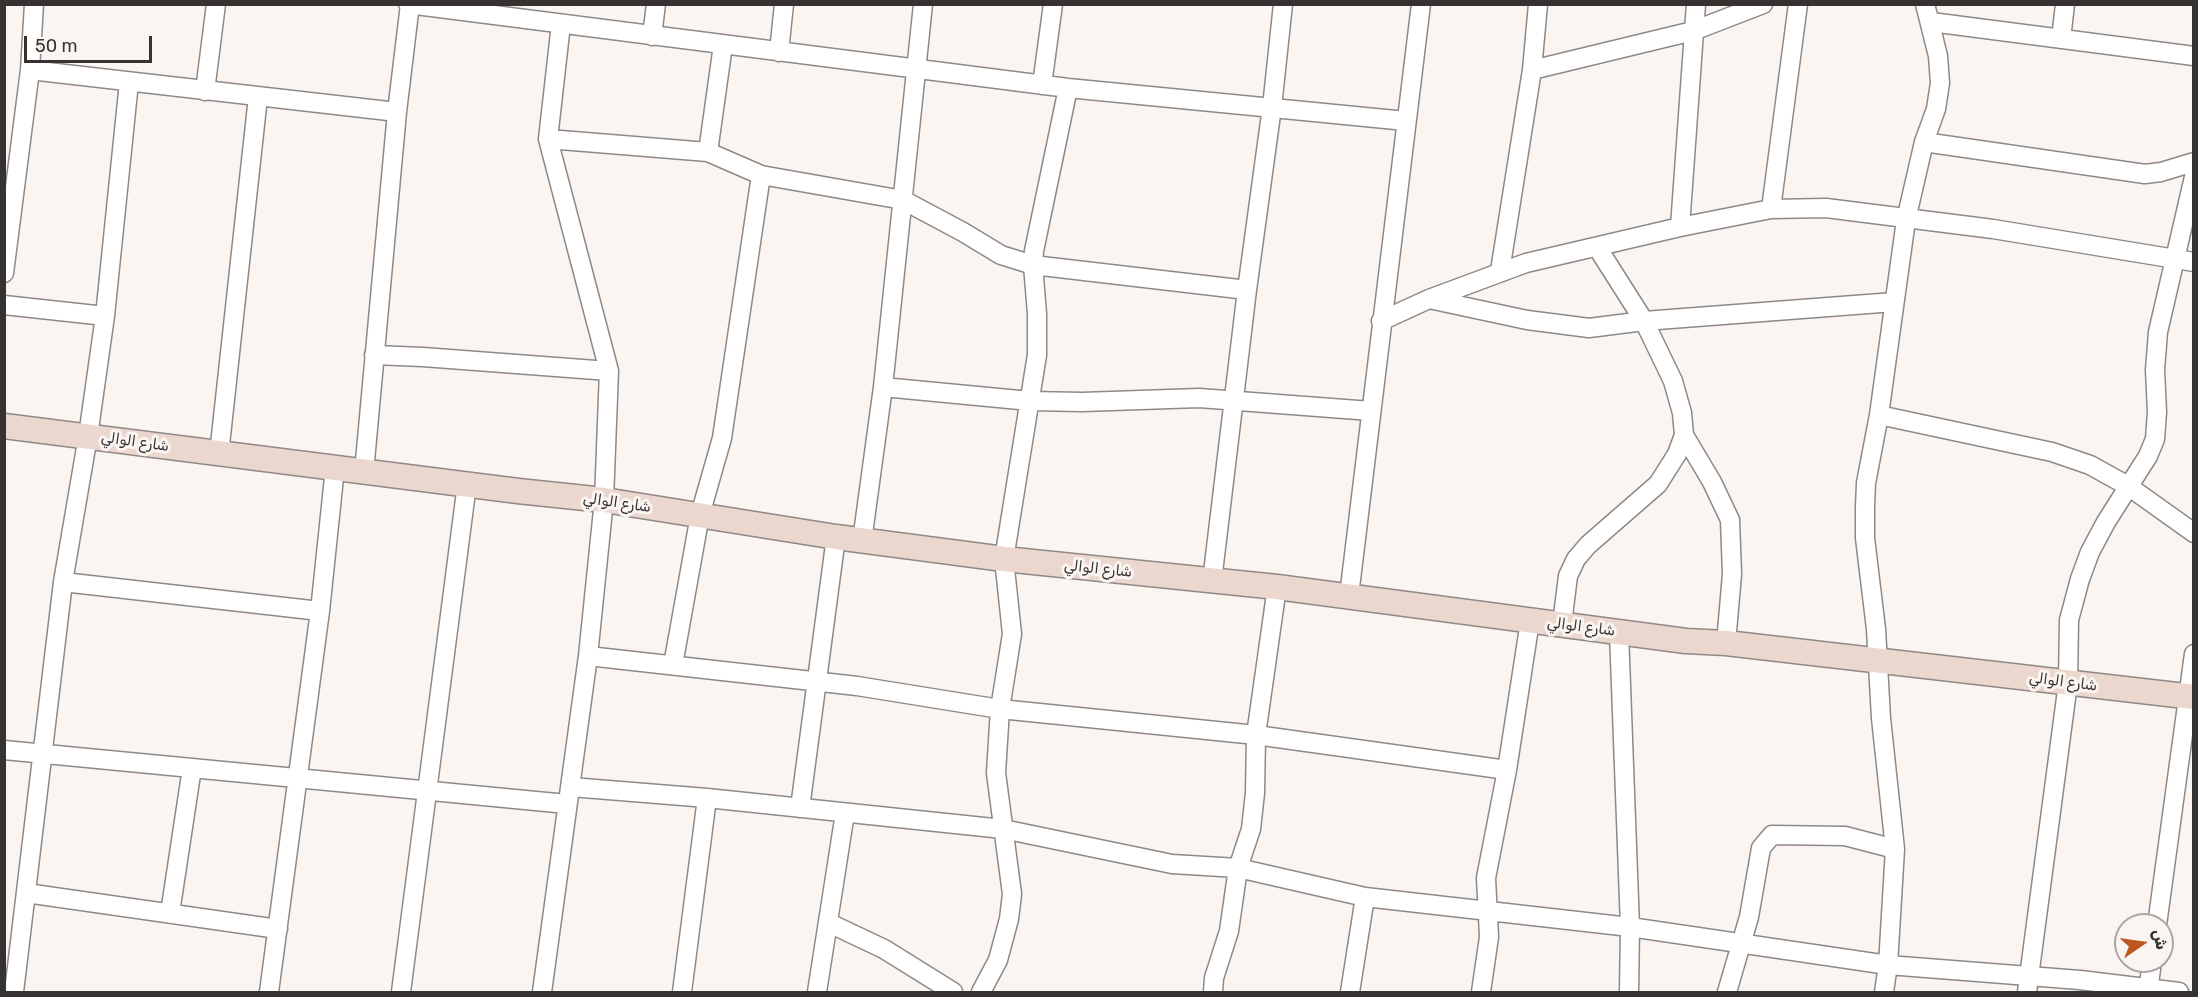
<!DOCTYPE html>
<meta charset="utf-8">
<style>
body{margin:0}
#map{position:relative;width:2198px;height:997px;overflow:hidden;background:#fbf5f2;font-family:Rubik,"Noto Naskh Arabic",sans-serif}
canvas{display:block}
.frame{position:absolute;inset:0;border:6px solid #353231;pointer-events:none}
.north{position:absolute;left:2114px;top:913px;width:60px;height:60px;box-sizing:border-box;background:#fbf5f2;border:2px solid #aca7a5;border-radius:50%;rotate:77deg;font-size:16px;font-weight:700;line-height:24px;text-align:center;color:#353231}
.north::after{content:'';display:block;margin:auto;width:21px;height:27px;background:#bb5720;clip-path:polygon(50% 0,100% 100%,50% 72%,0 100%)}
.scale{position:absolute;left:24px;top:36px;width:128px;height:27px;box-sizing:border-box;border:3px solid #353231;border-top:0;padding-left:8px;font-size:18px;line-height:21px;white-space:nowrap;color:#353231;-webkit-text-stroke:4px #fbf5f2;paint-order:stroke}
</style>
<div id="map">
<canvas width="2198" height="997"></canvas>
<div class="frame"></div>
<div class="north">ش</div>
<div class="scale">50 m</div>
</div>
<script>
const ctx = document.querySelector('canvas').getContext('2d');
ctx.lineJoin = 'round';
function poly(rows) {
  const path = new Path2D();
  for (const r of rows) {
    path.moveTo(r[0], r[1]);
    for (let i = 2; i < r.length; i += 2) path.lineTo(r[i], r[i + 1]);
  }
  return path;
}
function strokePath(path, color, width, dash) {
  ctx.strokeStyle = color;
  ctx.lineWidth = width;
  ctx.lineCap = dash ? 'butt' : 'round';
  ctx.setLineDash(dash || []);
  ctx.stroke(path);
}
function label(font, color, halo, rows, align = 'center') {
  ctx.font = font + ' Rubik,"Noto Naskh Arabic",sans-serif';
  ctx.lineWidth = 6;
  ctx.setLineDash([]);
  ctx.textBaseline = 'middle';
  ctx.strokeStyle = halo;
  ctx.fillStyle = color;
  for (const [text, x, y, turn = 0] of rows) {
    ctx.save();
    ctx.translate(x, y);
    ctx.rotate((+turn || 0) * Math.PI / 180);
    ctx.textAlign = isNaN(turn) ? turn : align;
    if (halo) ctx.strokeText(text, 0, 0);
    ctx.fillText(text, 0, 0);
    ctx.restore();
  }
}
const street = poly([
 [408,4,1068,88,1406,121],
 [1931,22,2194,56],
 [652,36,656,4],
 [2061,39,2065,4],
 [779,52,784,4],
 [30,70,397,112],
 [1532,70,1693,31,1763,4],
 [1042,85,1053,4],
 [205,91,216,4],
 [548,139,708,152,761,175,903,200,963,232,1001,255,1033,265,1247,290],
 [1924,142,2145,174,2161,172,2194,162],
 [708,152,723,45],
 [1771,209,1798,4],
 [1680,227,1696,4],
 [1597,247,1644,321,1673,381,1682,413,1684,435,1712,482,1730,520,1732,574,1726,643],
 [1500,271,1532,70,1538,4],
 [4,273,30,70,34,4],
 [1429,299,1527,320,1589,328,1644,321,1894,302],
 [4,305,105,316],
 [1381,321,1429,299,1526,263,1680,227,1771,209,1826,208,1993,229,2194,262],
 [374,355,423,357,609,371],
 [883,387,1030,401,1082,402,1199,398,1371,411],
 [1879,415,2052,452,2090,465,2128,486,2194,533],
 [219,454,258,97],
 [364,472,397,112,410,4],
 [862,541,883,387,923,4],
 [1212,581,1247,290,1272,107,1283,4],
 [63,582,320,611],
 [1349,596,1421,4],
 [1562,624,1568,576,1576,559,1588,545,1658,484,1677,454,1684,435],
 [1619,632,1630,927,1629,992],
 [588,656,857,686,1000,709,1256,735,1507,770],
 [673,665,700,515,722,438,761,175],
 [4,750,567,804],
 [571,787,707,798,1003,829,1172,864,1238,868,1365,897,1630,927,1888,965,2080,980,2179,992],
 [800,808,836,537],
 [26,893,278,929],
 [170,913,192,768],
 [829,923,884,949,953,992],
 [2157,925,2194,654],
 [14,992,63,582,88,436,105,316,129,82],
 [269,992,320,611,335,468],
 [401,992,467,484],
 [542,992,588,656,604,500,609,371,548,139,561,24],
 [682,992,707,798],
 [817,992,845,813],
 [981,992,998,960,1009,919,1012,894,996,773,1000,709,1012,634,1004,559,1037,355,1037,314,1033,265,1034,251,1068,88],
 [1213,992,1214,978,1229,931,1238,868,1251,829,1255,793,1256,735,1277,587],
 [1350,992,1365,897],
 [1481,992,1489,937,1486,878,1507,770,1530,621],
 [1727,992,1749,917,1761,848,1772,835,1845,836,1895,849],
 [1884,992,1888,965,1895,849,1881,718,1876,629,1865,538,1865,507,1866,483,1879,415,1906,220,1924,142,1936,109,1940,83,1938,56,1925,4],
 [2027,992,2068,683,2069,620,2080,579,2090,552,2106,522,2148,456,2155,439,2157,412,2155,370,2158,332,2194,177],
 [2148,992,2152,961]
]);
const secondary = poly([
 [4,426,518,491,604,500,836,537,1004,559,1277,587,1686,641,1726,643,2194,697]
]);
const streetNames = [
 ["شارع الوالي",135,442,8],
 ["شارع الوالي",617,503,8],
 ["شارع الوالي",1098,569,6],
 ["شارع الوالي",1581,627,7],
 ["شارع الوالي",2063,682,7]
];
strokePath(street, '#8e8986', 21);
strokePath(secondary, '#8e8986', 27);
strokePath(street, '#fff', 18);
strokePath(secondary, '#ecd7ce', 24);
label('15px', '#353231', '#fbf5f2', streetNames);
</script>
